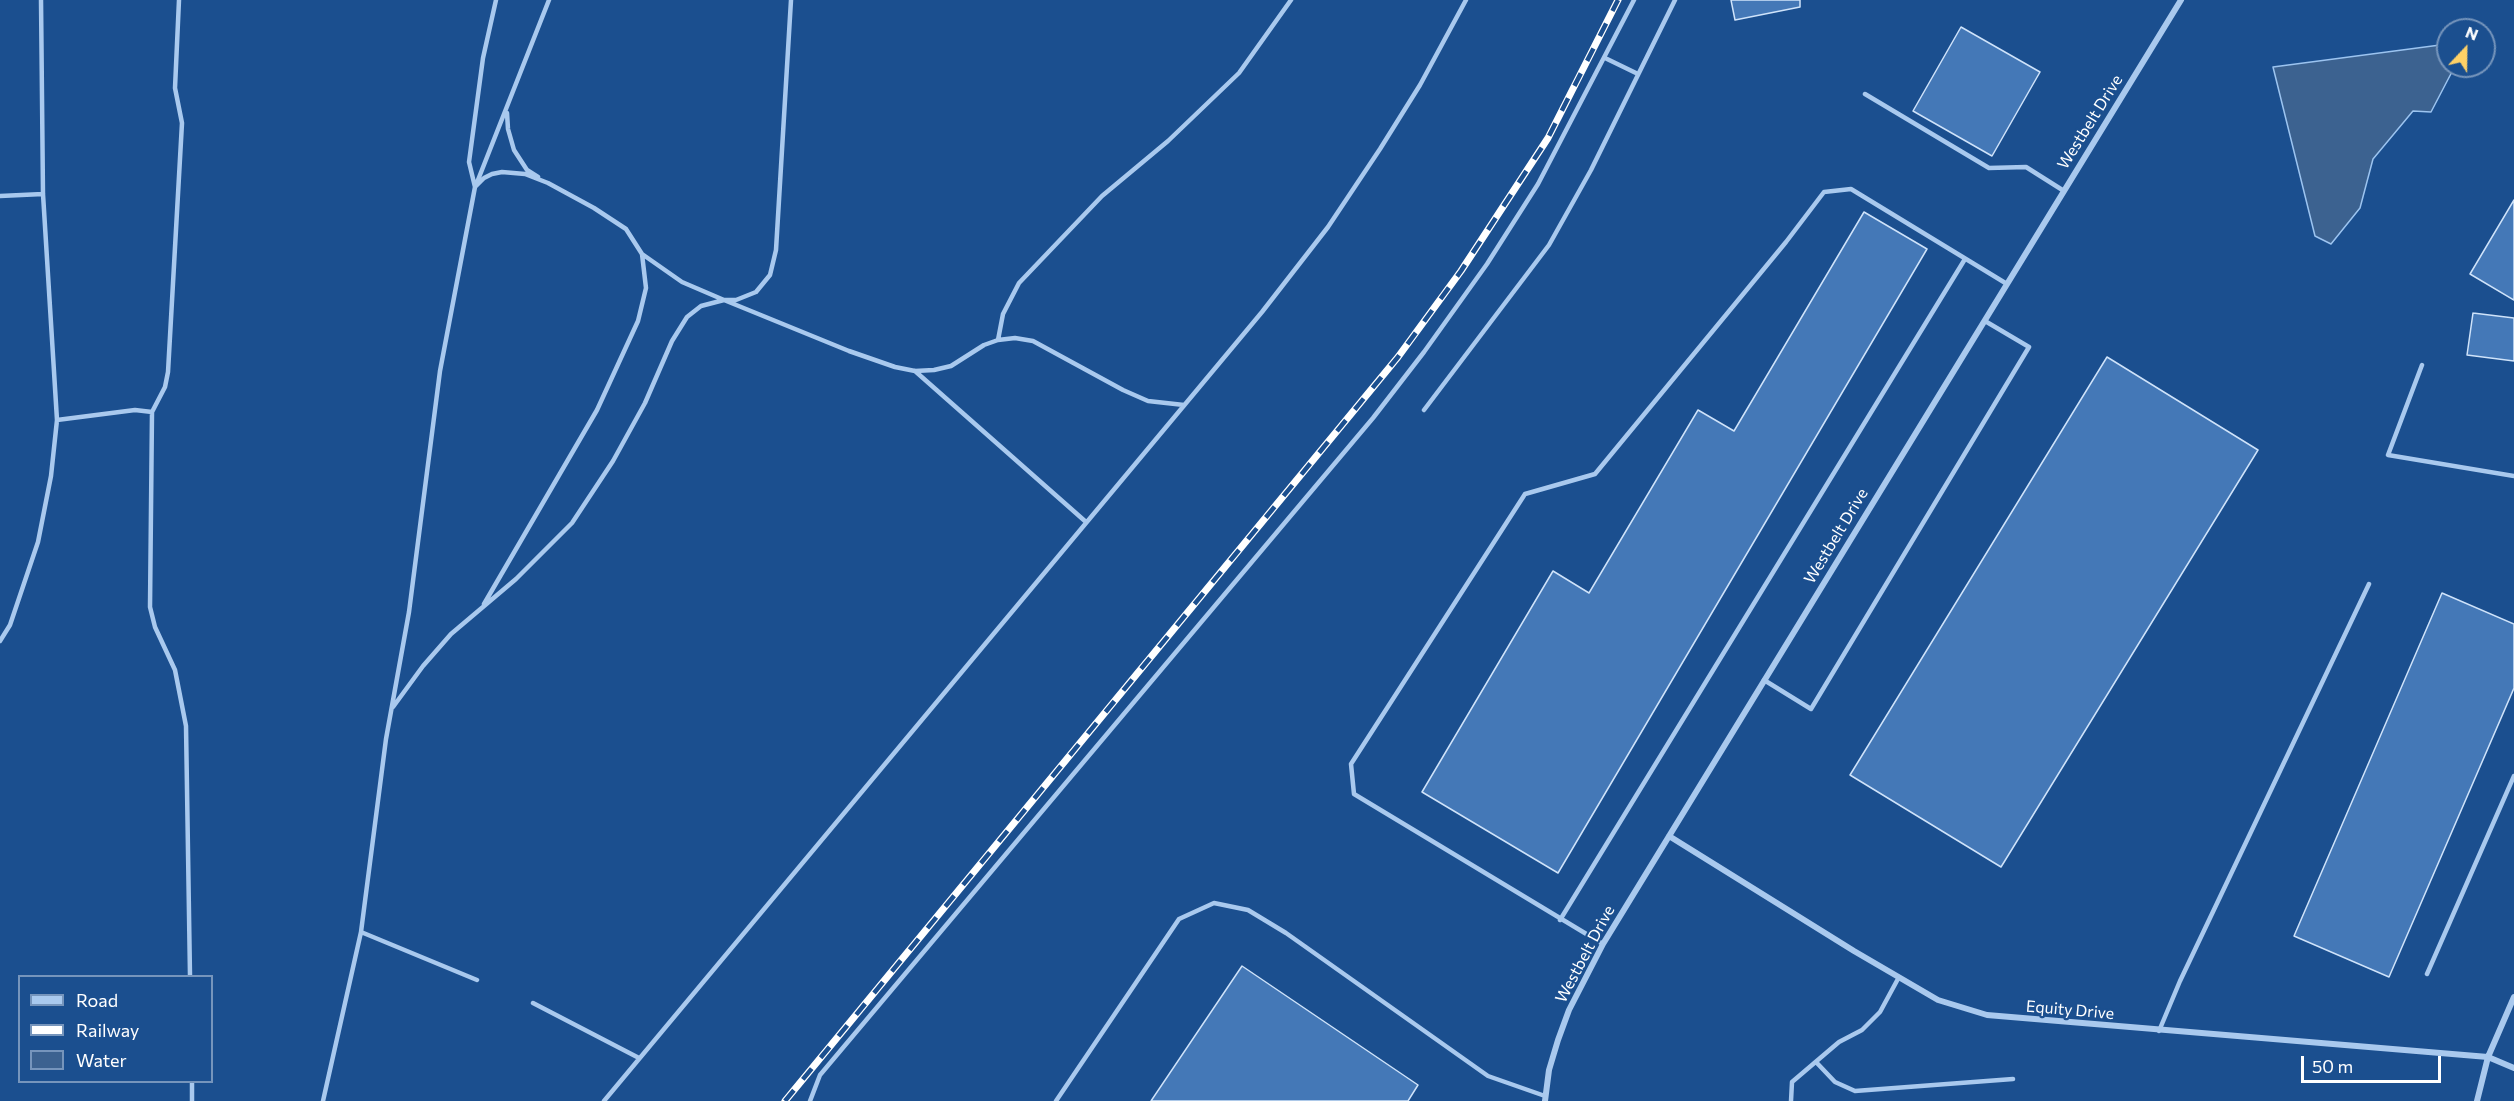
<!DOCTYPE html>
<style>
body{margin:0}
#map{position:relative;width:2514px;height:1101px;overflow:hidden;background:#1b4f8f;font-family:Commissioner,sans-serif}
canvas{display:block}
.legend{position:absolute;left:18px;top:975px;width:195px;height:108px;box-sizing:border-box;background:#1b4f8f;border:2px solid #7695bc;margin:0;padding:8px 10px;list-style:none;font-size:18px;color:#fff}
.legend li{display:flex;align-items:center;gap:12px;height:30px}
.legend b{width:30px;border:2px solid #7695bc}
.north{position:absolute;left:2436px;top:18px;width:60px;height:60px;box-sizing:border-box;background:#1b4f8f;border:2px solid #7695bc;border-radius:50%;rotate:22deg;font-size:16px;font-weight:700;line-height:24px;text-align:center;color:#fff}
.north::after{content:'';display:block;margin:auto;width:21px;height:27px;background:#ffd166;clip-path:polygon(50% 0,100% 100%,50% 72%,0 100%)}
.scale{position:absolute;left:2301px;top:1056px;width:140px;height:27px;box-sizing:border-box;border:3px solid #fff;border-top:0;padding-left:8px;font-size:18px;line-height:21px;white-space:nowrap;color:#fff;-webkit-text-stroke:4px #1b4f8f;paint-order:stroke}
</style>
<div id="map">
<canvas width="2514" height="1101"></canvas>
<ul class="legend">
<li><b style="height:8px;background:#a9c9ee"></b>Road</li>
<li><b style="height:8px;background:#fff"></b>Railway</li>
<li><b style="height:16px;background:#3c6290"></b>Water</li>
</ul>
<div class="north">N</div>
<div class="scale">50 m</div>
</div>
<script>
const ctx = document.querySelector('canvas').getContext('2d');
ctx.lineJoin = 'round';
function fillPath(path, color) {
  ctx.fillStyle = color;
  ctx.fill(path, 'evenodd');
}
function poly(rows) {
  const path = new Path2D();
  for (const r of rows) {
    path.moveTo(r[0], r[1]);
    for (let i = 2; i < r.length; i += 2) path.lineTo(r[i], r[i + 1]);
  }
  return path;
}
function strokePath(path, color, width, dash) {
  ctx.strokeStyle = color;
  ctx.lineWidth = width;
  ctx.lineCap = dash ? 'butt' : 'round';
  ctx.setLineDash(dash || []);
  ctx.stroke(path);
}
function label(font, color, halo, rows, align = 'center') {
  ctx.font = font + ' Commissioner,sans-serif';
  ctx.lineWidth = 4.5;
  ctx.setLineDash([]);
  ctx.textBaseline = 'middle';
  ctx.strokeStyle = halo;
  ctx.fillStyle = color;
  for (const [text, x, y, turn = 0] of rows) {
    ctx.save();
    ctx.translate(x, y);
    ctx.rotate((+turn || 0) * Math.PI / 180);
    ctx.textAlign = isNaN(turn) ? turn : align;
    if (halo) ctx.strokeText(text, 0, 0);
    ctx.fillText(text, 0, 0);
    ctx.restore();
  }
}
const water = poly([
 [2440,45,2448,51,2448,66,2455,66,2431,112,2413,111,2373,159,2360,208,2331,244,2315,236,2273,67,2440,45]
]);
const building = poly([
 [1731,0,1800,0,1800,7,1735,20,1731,0],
 [1961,27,2040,72,1992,156,1913,111,1961,27],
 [2514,200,2514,300,2470,274,2514,200],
 [1864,212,1927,249,1558,873,1422,792,1553,571,1589,593,1698,410,1734,431,1864,212],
 [2473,313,2514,318,2514,361,2467,355,2473,313],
 [2107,357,2258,450,2001,867,1850,775,2107,357],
 [2442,593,2514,624,2514,688,2389,977,2294,936,2442,593],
 [1242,966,1418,1085,1408,1101,1151,1101,1242,966]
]);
const service = poly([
 [1605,58,1638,74],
 [1865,94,1989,168,2026,167,2064,191],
 [507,113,508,129,514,150,527,170,538,177],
 [476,185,549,0],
 [475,187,484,178,492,174,502,172,525,174,548,183,594,208,626,229,642,254,646,288,638,321,597,410,484,604],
 [0,196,43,194],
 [642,254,682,282,724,300,736,300,756,292,770,275,776,250,791,0],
 [998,340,1003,314,1019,283,1102,196,1168,141,1239,73,1291,0],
 [2422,365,2388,455,2514,476],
 [915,371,1086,522],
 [1424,410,1549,245,1591,170,1675,0],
 [152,412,150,607,155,627,175,670,186,726,190,976],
 [57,420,135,410,152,412,165,387,168,372,182,123,175,88,179,0],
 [0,641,10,625,38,542,51,476,57,420,43,194,41,0],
 [1764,680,1811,709,2029,347,1985,321],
 [393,707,423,666,451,634,516,579,572,523,613,461,645,403,672,341,687,317,701,306,724,300,849,351,895,367,915,371,934,370,951,366,984,345,998,340,1015,338,1033,341,1123,390,1148,401,1184,405],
 [1560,920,1965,259],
 [361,932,477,980],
 [1603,944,1354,794,1351,764,1525,494,1595,474,1786,242,1824,192,1851,189,2007,284],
 [2427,974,2514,776],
 [533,1003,639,1058],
 [2159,1031,2180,981,2369,584],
 [1816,1062,1835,1082,1855,1091,2013,1079],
 [192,1082,192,1101],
 [323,1101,361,932,386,739,409,612,440,371,475,187,469,162,483,58,496,0],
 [604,1101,1262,312,1328,227,1380,149,1420,85,1466,0],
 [810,1101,820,1075,1373,418,1424,352,1487,264,1538,184,1634,0],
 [1056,1101,1179,919,1214,903,1248,910,1286,933,1488,1076,1545,1096],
 [1791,1101,1792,1082,1839,1042,1862,1030,1880,1012,1899,977]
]);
const minor = poly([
 [1669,836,1854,951,1938,1000,1987,1015,2488,1057,2514,1068],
 [1545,1101,1549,1070,1558,1040,1569,1010,1603,944,2181,0],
 [2477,1101,2488,1057,2514,997]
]);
const rail = poly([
 [785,1101,1398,357,1461,271,1548,138,1618,0]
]);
const streetNames = [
 ["Westbelt Drive",2090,122,-58],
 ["Westbelt Drive",1836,536,-59],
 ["Westbelt Drive",1585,954,-62],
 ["Equity Drive",2070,1010,5]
];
fillPath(water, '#3c6290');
strokePath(water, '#9cc4f0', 1.5);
fillPath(building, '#4478b7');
strokePath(building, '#cfe3fa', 1.5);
strokePath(service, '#a9c9ee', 4.5);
strokePath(minor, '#a9c9ee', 6);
strokePath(rail, '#fff', 7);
strokePath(rail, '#1b4f8f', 4.5, [14]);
label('16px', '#fff', '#1b4f8f', streetNames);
</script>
